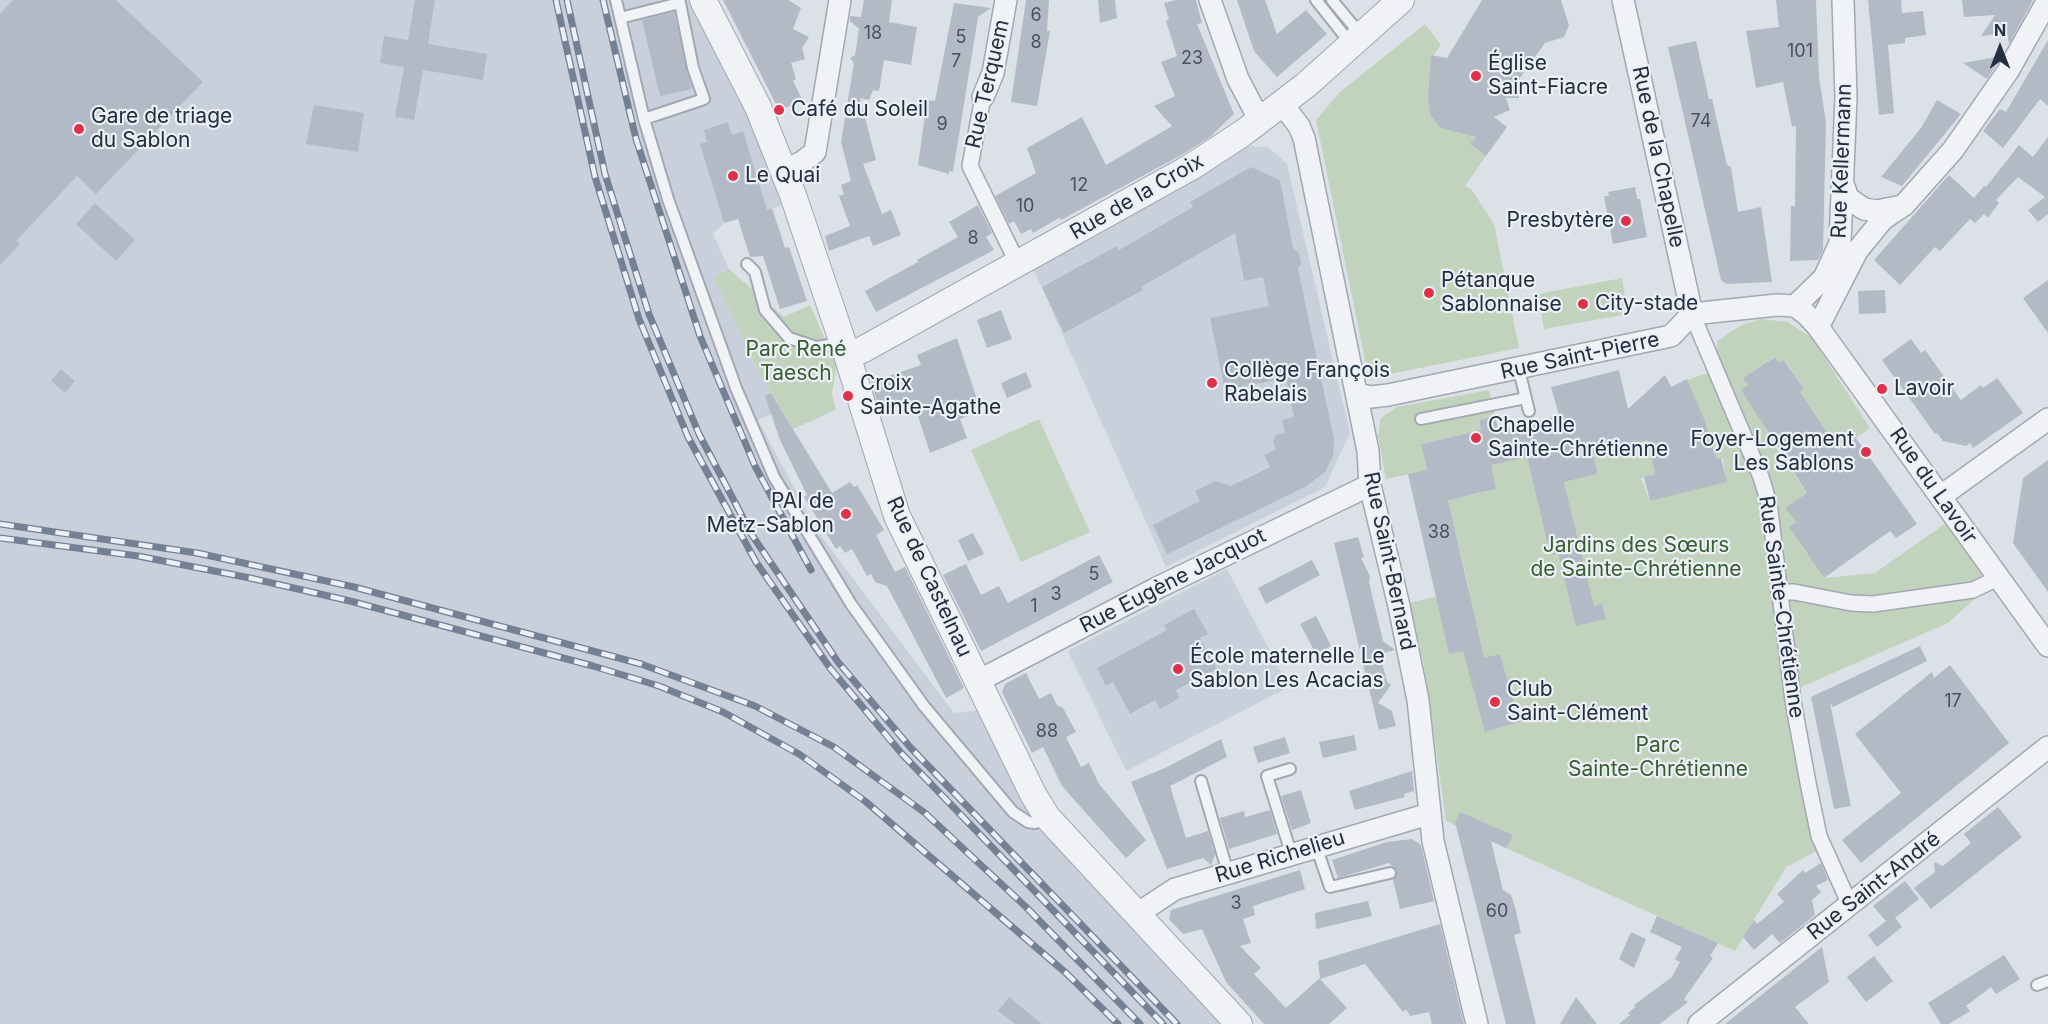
<!DOCTYPE html>
<meta charset="utf-8">
<style>
body{margin:0}
#map{position:relative;width:2048px;height:1024px;overflow:hidden;background:#dce1e8;font-family:Inter,sans-serif}
canvas{display:block}
.north{position:absolute;left:1970px;top:18px;width:60px;height:60px;-webkit-text-stroke:4px #ecf0f6;paint-order:stroke;rotate:0deg;font-size:16px;font-weight:700;line-height:24px;text-align:center;color:#242e40}
.north::after{content:'';display:block;margin:auto;width:21px;height:27px;background:#242e40;clip-path:polygon(50% 0,100% 100%,50% 72%,0 100%)}
</style>
<div id="map">
<canvas width="2048" height="1024"></canvas>
<div class="north">N</div>
</div>
<script>
const ctx = document.querySelector('canvas').getContext('2d');
ctx.lineJoin = 'round';
function fillPath(path, color) {
  ctx.fillStyle = color;
  ctx.fill(path, 'evenodd');
}
function poly(rows) {
  const path = new Path2D();
  for (const r of rows) {
    path.moveTo(r[0], r[1]);
    for (let i = 2; i < r.length; i += 2) path.lineTo(r[i], r[i + 1]);
  }
  return path;
}
function strokePath(path, color, width, dash) {
  ctx.strokeStyle = color;
  ctx.lineWidth = width;
  ctx.lineCap = dash ? 'butt' : 'round';
  ctx.setLineDash(dash || []);
  ctx.stroke(path);
}
function label(font, color, halo, rows, align = 'center') {
  ctx.font = font + ' Inter,sans-serif';
  ctx.lineWidth = 4.5;
  ctx.setLineDash([]);
  ctx.textBaseline = 'middle';
  ctx.strokeStyle = halo;
  ctx.fillStyle = color;
  for (const [text, x, y, turn = 0] of rows) {
    ctx.save();
    ctx.translate(x, y);
    ctx.rotate((+turn || 0) * Math.PI / 180);
    ctx.textAlign = isNaN(turn) ? turn : align;
    if (halo) ctx.strokeText(text, 0, 0);
    ctx.fillText(text, 0, 0);
    ctx.restore();
  }
}
const built = poly([
 [0,0,689,0,746,111,782,205,724,223,713,234,729,269,714,277,758,371,781,410,758,420,816,529,954,713,979,710,1028,809,1043,832,1222,1024,0,1024],
 [1246,146,1268,147,1287,164,1350,433,1325,487,1166,567,1033,268],
 [1227,569,1289,687,1126,771,1068,651]
]);
const green = poly([
 [1425,24,1441,45,1432,57,1434,120,1480,131,1471,144,1486,156,1465,186,1472,190,1494,224,1519,348,1385,375,1366,365,1316,120,1340,92],
 [729,269,784,317,810,305,824,337,838,358,832,394,836,410,793,429,758,371,714,277],
 [1622,278,1628,314,1544,329,1538,294],
 [1761,319,1788,322,1812,338,1870,428,1839,450,1800,392,1804,389,1785,360,1780,363,1774,357,1744,378,1748,385,1741,392,1744,391,1778,451,1807,493,1786,508,1796,522,1789,527,1824,578,1875,573,1950,520,1993,582,1948,623,1792,691,1825,847,1786,867,1735,951,1446,821,1424,665,1409,603,1469,589,1442,477,1472,495,1496,489,1489,465,1527,457,1551,554,1577,538,1564,482,1598,474,1593,454,1636,443,1646,437,1655,474,1641,478,1650,501,1726,482,1723,458,1716,459,1705,421,1687,380,1717,370,1717,341,1740,326],
 [1489,390,1495,416,1479,420,1481,430,1421,444,1427,470,1386,479,1378,436,1381,418,1397,407],
 [1039,419,1090,532,1021,562,971,450]
]);
const building = poly([
 [13,0,116,0,203,82,96,194,77,176,16,241,20,244,0,265,0,14],
 [415,0,435,0,428,44,487,54,483,80,423,70,414,120,395,117,404,67,380,63,384,36,408,40],
 [723,0,788,0,801,8,793,29,809,37,802,48,805,59,791,63,796,79,793,81,803,101,779,110],
 [864,0,892,0,889,22,917,27,911,65,884,60,879,91,873,90,869,100,860,98,876,160,863,164,882,214,891,210,901,235,873,246,869,236,829,251,825,236,850,226,839,196,844,194,841,185,851,181,841,142,854,63,850,58,855,55,859,29,850,21,850,16,861,17],
 [1026,0,1049,0,1047,31,1050,31,1037,106,1011,102],
 [1098,0,1115,0,1117,18,1100,23],
 [1176,0,1196,0,1202,23,1197,24,1234,114,1210,137,1183,154,1061,220,1059,218,1033,233,1031,229,1021,234,1014,221,1009,224,995,196,1036,173,1027,148,1082,117,1106,165,1172,126,1154,106,1175,96,1161,62,1177,56,1166,21,1169,19,1164,3],
 [1237,0,1265,0,1277,34,1306,10,1327,34,1277,77,1254,51],
 [1482,0,1561,0,1569,25,1564,37,1545,43,1517,82,1519,98,1506,98,1510,110,1494,117,1507,127,1486,156,1470,144,1476,137,1441,128,1430,115,1428,97,1431,55,1447,58],
 [1776,0,1816,0,1819,77,1826,122,1823,250,1818,260,1790,261,1791,206,1795,206,1796,126,1792,127,1783,82,1756,88,1746,31,1779,27],
 [1868,0,1901,0,1902,13,1923,11,1926,35,1905,38,1905,43,1888,45,1894,113,1879,115],
 [1962,0,2033,0,2009,44,2007,33,1981,36,1995,15,1964,17],
 [954,3,991,8,978,17,953,172,949,171,949,174,918,165,927,100,935,101],
 [674,12,692,89,660,96,642,20],
 [2048,40,2048,106,2040,99,2003,148,1983,131,2000,109,2006,112],
 [1696,41,1709,99,1712,99,1727,165,1731,167,1738,212,1761,207,1772,282,1726,284,1721,280,1668,47],
 [2002,56,1987,79,1963,63],
 [1937,100,1961,114,1902,186,1881,177,1921,128],
 [314,105,364,113,358,152,306,144],
 [728,122,732,135,743,131,767,210,772,208,785,248,789,247,807,301,780,309,763,256,750,257,738,219,724,223,700,144,707,142,704,130],
 [2048,137,2048,214,2038,222,2028,210,2045,197,2018,177,1996,200,1999,203,1988,218,1984,214,1975,223,1970,219,1940,251,1935,247,1900,285,1874,260,1949,175,1974,198,1984,186,1986,187,2019,145,2033,157],
 [1251,167,1280,180,1293,248,1299,253,1301,264,1298,269,1334,439,1333,456,1325,472,1305,487,1167,554,1153,525,1200,501,1195,491,1215,481,1231,486,1270,467,1264,455,1276,449,1273,441,1276,435,1285,433,1282,420,1294,417,1286,378,1225,390,1210,318,1269,306,1263,277,1244,281,1235,233,1141,287,1143,290,1064,333,1042,287,1117,246,1119,250,1193,207,1190,202],
 [1635,187,1637,199,1640,199,1647,237,1613,244,1604,196,1609,196,1608,192],
 [95,203,135,240,116,261,76,224],
 [978,205,992,233,986,237,994,250,876,312,865,291,918,262,917,260,958,237,949,222],
 [2048,280,2048,333,2023,298],
 [1885,290,1886,313,1859,314,1858,291],
 [1001,310,1012,339,987,348,977,320],
 [957,338,979,406,969,409,971,415,960,419,967,438,930,453,913,401,880,411,871,382,921,365,917,355],
 [1911,339,1921,353,1925,350,1961,400,1981,385,1983,388,1997,378,2023,413,1973,448,1970,443,1966,446,1943,441,1937,433,1935,434,1882,360],
 [1775,357,1780,363,1784,360,1804,389,1800,392,1839,450,1856,438,1917,524,1896,538,1890,531,1824,578,1789,527,1796,522,1785,508,1807,493,1741,390,1748,385,1743,378],
 [61,369,75,381,65,393,51,381],
 [1619,370,1628,409,1665,375,1671,387,1687,379,1705,421,1717,459,1721,458,1727,482,1650,501,1644,477,1655,474,1647,440,1593,454,1598,474,1564,482,1594,606,1602,604,1606,619,1576,626,1558,553,1551,555,1548,545,1527,457,1491,465,1496,489,1448,500,1484,658,1500,654,1519,722,1485,732,1463,651,1449,654,1408,474,1427,470,1421,444,1481,430,1479,420,1495,416,1498,430,1559,416,1551,387],
 [1026,372,1032,387,1007,398,1001,383],
 [771,393,832,493,850,482,854,487,857,485,884,530,876,535,895,572,905,567,964,688,946,698,887,586,875,582,871,574,867,576,852,549,845,553,840,546,836,549,804,497,807,495,780,440,765,396],
 [2048,460,2048,592,2013,543,2023,478],
 [973,533,984,554,968,561,958,540],
 [1358,537,1364,557,1361,558,1370,576,1369,582,1383,641,1395,650,1380,654,1387,682,1391,685,1378,703,1392,711,1396,726,1379,730,1334,543],
 [1099,555,1113,582,981,651,943,575,966,564,981,595,999,586,1008,603],
 [1312,560,1320,575,1266,604,1258,588],
 [1194,609,1208,634,1200,638,1217,669,1176,690,1180,698,1160,709,1155,700,1130,714,1113,682,1106,686,1097,668,1167,630,1164,625],
 [1316,616,1331,646,1316,654,1300,624],
 [1920,646,1927,661,1833,707,1830,703,1851,806,1834,809,1811,697],
 [1950,665,2009,743,1861,863,1842,840,1901,793,1855,734,1932,672,1934,678],
 [1026,673,1039,699,1051,693,1057,705,1063,708,1076,732,1066,737,1081,767,1089,763,1099,784,1146,840,1126,858,1062,786,1043,747,1032,753,1002,692,1005,684],
 [1354,735,1357,750,1323,758,1319,742],
 [1285,737,1290,753,1258,763,1253,747],
 [1221,739,1227,757,1170,786,1186,838,1208,831,1215,855,1211,865,1203,858,1167,869,1131,782,1165,768],
 [1412,771,1414,791,1404,794,1405,797,1355,810,1349,791],
 [1301,790,1311,823,1292,830,1281,796],
 [1998,807,2022,837,1931,909,1914,888,1935,872,1934,862,1943,866,1971,843,1964,834],
 [1270,810,1277,834,1229,849,1220,818,1244,811,1245,817],
 [1460,812,1513,835,1506,848,1491,841,1503,890,1511,895,1515,907,1521,933,1514,935,1536,1024,1506,1024,1455,822],
 [1412,839,1421,845,1434,901,1400,909,1393,880,1397,871,1389,863,1338,878,1332,860,1387,842],
 [1821,863,1828,880,1816,886,1821,892,1812,900,1815,915,1780,943,1772,934,1754,950,1743,937,1754,920,1757,924,1784,902,1777,894,1803,870,1805,873],
 [1300,870,1305,889,1253,906,1255,915,1243,919,1251,943,1240,946,1261,968,1254,974,1286,1008,1320,978,1318,961,1440,924,1464,1024,1432,1024,1429,1012,1410,1016,1406,1009,1403,1012,1365,964,1320,979,1347,1008,1329,1024,1264,1024,1226,982,1202,929,1183,934,1169,919,1171,910],
 [1905,881,1919,899,1895,918,1902,927,1877,947,1868,935,1886,921,1873,906],
 [1368,901,1372,916,1316,929,1315,913],
 [1657,916,1718,943,1710,956,1713,958,1684,999,1688,1002,1660,1024,1619,1024,1630,1015,1628,1013,1635,1007,1634,1005,1672,977,1680,962,1675,959,1682,947,1650,932],
 [1631,932,1646,939,1634,968,1619,959],
 [1822,947,1829,982,1795,1007,1809,1024,1725,1024],
 [2004,955,2020,979,1996,994,1991,987,1966,1006,1970,1011,1949,1024,1941,1024,1928,1003],
 [1874,956,1893,981,1866,1002,1847,977],
 [1009,997,1042,1024,1015,1024,998,1011],
 [1576,997,1597,1024,1560,1024]
]);
const service = poly([
 [616,0,644,119,668,199,736,388,774,477,851,604,924,706,1013,812,1028,822,1035,823,1046,817],
 [1316,0,1351,44],
 [1332,0,1361,35],
 [620,18,680,3,693,68,704,99,644,119],
 [747,264,755,272,765,310,789,338,816,347,843,343],
 [1519,370,1529,411],
 [1421,419,1526,398],
 [1290,769,1267,776,1291,853],
 [1201,781,1228,873],
 [1316,846,1330,887,1390,873],
 [2037,985,2048,981]
]);
const pedestrian = poly([
 [983,97,970,166,1018,264],
 [1692,314,1761,477,1769,503,1793,701,1808,783,1819,836,1850,905],
 [1779,592,1794,592,1851,603,1873,604,1973,590,1998,578]
]);
const minor = poly([
 [1210,0,1238,79,1260,121],
 [1623,0,1692,314],
 [983,97,993,73,1006,0],
 [1282,104,1299,126,1304,138,1368,451,1370,485,1399,606,1418,700,1433,841,1477,1024],
 [783,171,802,162,815,152,840,0],
 [1843,184,1848,198,1864,209,1877,211,1897,207],
 [1795,306,1824,278,1840,243,1846,97,1843,0],
 [1818,327,1857,251,1883,219,1904,205,1953,150,2008,71,2048,0],
 [1357,394,1371,397,1388,395,1671,336,1692,314,1777,305,1795,306,1806,314,1818,327,2048,646],
 [1941,496,2048,419],
 [978,681,1159,587,1370,485],
 [1137,914,1175,889,1429,814],
 [1699,1024,2048,747]
]);
const tertiary = poly([
 [703,0,758,107,793,195,847,355,897,516,1033,794,1047,817,1239,1024],
 [847,355,862,350,1191,167,1243,133,1306,85,1401,0]
]);
const rail = poly([
 [556,0,595,177,639,319,688,437,756,562,830,668,902,754,1163,1024],
 [567,0,605,174,649,314,699,434,752,535,838,662,910,747,1177,1024],
 [603,0,636,139,700,336,755,466,811,570],
 [0,524,197,553,354,587,641,664,755,706,834,747,925,813,1026,907,1140,1024],
 [0,538,138,556,250,578,350,601,593,666,659,686,723,712,799,754,865,801,1066,973,1118,1024]
]);
const markers = [
 [1476,76,6,"#dd3249"],
 [779,110,6,"#dd3249"],
 [79,129,6,"#dd3249"],
 [733,176,6,"#dd3249"],
 [1626,221,6,"#dd3249"],
 [1429,293,6,"#dd3249"],
 [1583,304,6,"#dd3249"],
 [1212,383,6,"#dd3249"],
 [1882,389,6,"#dd3249"],
 [848,396,6,"#dd3249"],
 [1476,438,6,"#dd3249"],
 [1866,452,6,"#dd3249"],
 [846,514,6,"#dd3249"],
 [1178,669,6,"#dd3249"],
 [1495,702,6,"#dd3249"]
];
const numberNames = [
 ["6",1036,16],
 ["18",873,34],
 ["5",961,38],
 ["8",1036,43],
 ["101",1800,52],
 ["23",1192,59],
 ["7",956,62],
 ["74",1701,122],
 ["9",942,125],
 ["12",1079,186],
 ["10",1025,207],
 ["8",973,239],
 ["38",1439,533],
 ["5",1094,575],
 ["3",1056,595],
 ["1",1034,607],
 ["17",1953,702],
 ["88",1047,732],
 ["3",1236,904],
 ["60",1497,912]
];
const poiNames = [
 ["Église",1488,64],
 ["Saint-Fiacre",1488,88],
 ["Café du Soleil",791,110],
 ["Gare de triage",91,117],
 ["du Sablon",91,141],
 ["Le Quai",745,176],
 ["Presbytère",1614,221,"right"],
 ["Pétanque",1441,281],
 ["Sablonnaise",1441,305],
 ["City-stade",1595,304],
 ["Collège François",1224,371],
 ["Rabelais",1224,395],
 ["Croix",860,384],
 ["Sainte-Agathe",860,408],
 ["Lavoir",1894,389],
 ["Chapelle",1488,426],
 ["Sainte-Chrétienne",1488,450],
 ["Foyer-Logement",1854,440,"right"],
 ["Les Sablons",1854,464,"right"],
 ["PAI de",834,502,"right"],
 ["Metz-Sablon",834,526,"right"],
 ["École maternelle Le",1190,657],
 ["Sablon Les Acacias",1190,681],
 ["Club",1507,690],
 ["Saint-Clément",1507,714]
];
const streetNames = [
 ["Rue Terquem",988,84,-77],
 ["Rue de la Chapelle",1658,157,78],
 ["Rue Kellermann",1842,161,-88],
 ["Rue de la Croix",1137,197,-30],
 ["Rue Saint-Pierre",1580,356,-12],
 ["Rue du Lavoir",1933,486,55],
 ["Rue Saint-Bernard",1389,561,78],
 ["Rue de Castelnau",929,577,65],
 ["Rue Eugène Jacquot",1173,581,-27],
 ["Rue Sainte-Chrétienne",1781,607,82],
 ["Rue Richelieu",1280,857,-17],
 ["Rue Saint-André",1874,886,-38]
];
const parkNames = [
 ["Parc René",796,350],
 ["Taesch",796,374],
 ["Jardins des Sœurs",1636,546],
 ["de Sainte-Chrétienne",1636,570],
 ["Parc",1658,746],
 ["Sainte-Chrétienne",1658,770]
];
fillPath(built, '#cad0db');
fillPath(green, '#c2d3bd');
fillPath(building, '#b3bac6');
strokePath(service, '#a1a8b2', 14);
strokePath(pedestrian, '#a1a8b2', 18);
strokePath(minor, '#a1a8b2', 24);
strokePath(tertiary, '#a1a8b2', 28);
strokePath(service, '#f0f2f6', 10);
strokePath(pedestrian, '#f0f2f6', 15);
strokePath(minor, '#f0f2f6', 21);
strokePath(tertiary, '#f0f2f6', 26);
strokePath(rail, '#748094', 7);
strokePath(rail, '#ecf0f6', 4.5, [14]);
for (const [x, y, r, color] of markers) {
  const dot = new Path2D();
  dot.arc(x, y, r, 0, 2 * Math.PI);
  ctx.fillStyle = color;
  ctx.fill(dot);
  strokePath(dot, '#ecf0f6', 2);
}
label('18px', '#485162', null, numberNames);
label('21px', '#242e40', '#ecf0f6', poiNames, 'left');
label('21px', '#242e40', '#ecf0f6', streetNames);
label('21px', '#385e30', '#ecf0f6', parkNames);
</script>
